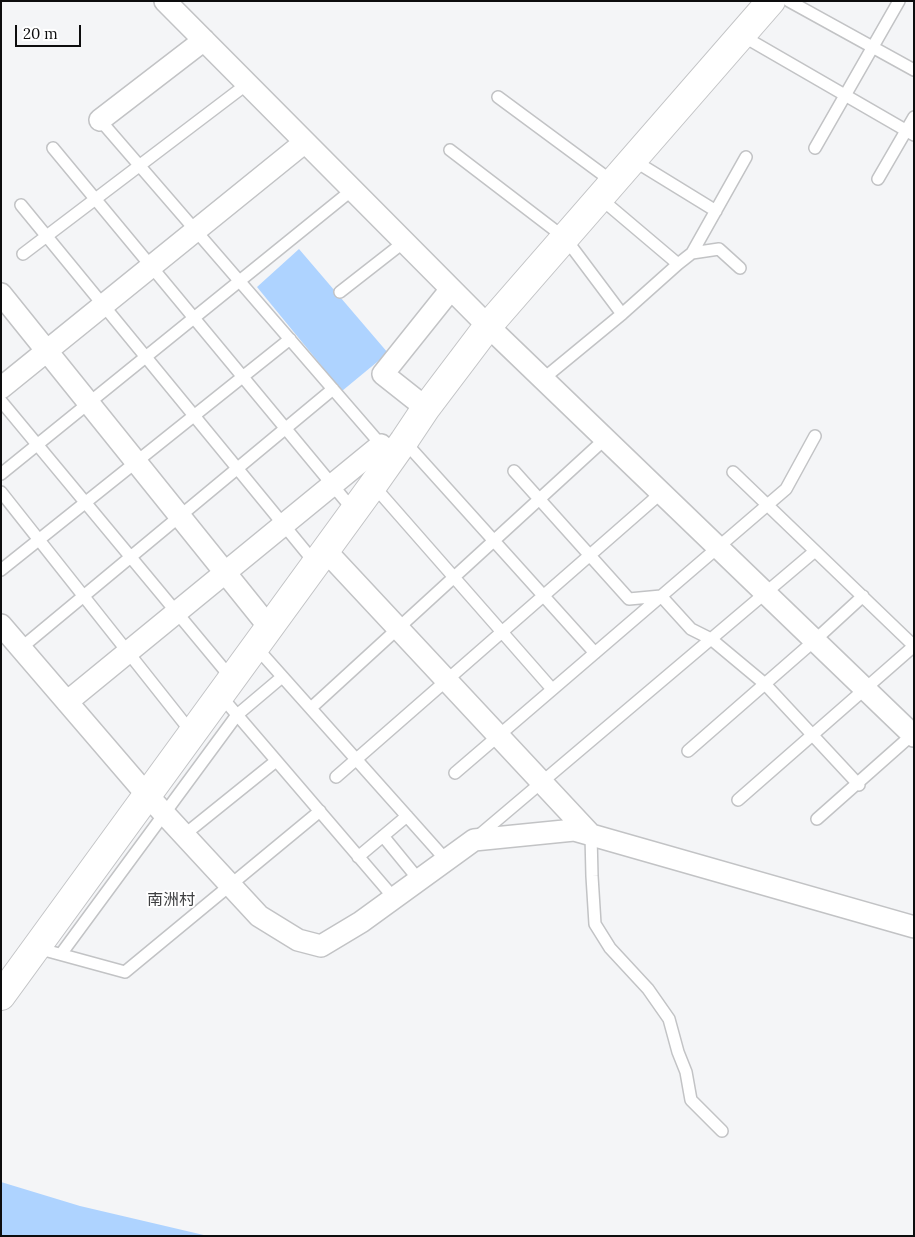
<!DOCTYPE html>
<meta charset="utf-8">
<style>
body{margin:0}
#map{position:relative;width:915px;height:1237px;overflow:hidden;background:#f4f5f7;font-family:Lora,serif}
canvas{display:block}
.frame{position:absolute;inset:0;border:2px solid #0d0d0e;pointer-events:none}
.scale{position:absolute;left:15px;top:25px;width:66px;height:22px;box-sizing:border-box;border:2px solid #0d0d0e;border-top:0;padding-left:6px;font-size:15px;line-height:18px;white-space:nowrap;color:#0d0d0e;-webkit-text-stroke:4px #fff;paint-order:stroke}
</style>
<div id="map">
<canvas width="915" height="1237"></canvas>
<div class="frame"></div>
<div class="scale">20 m</div>
</div>
<script>
const ctx = document.querySelector('canvas').getContext('2d');
ctx.lineJoin = 'round';
function fillPath(path, color) {
  ctx.fillStyle = color;
  ctx.fill(path, 'evenodd');
}
function poly(rows) {
  const path = new Path2D();
  for (const r of rows) {
    path.moveTo(r[0], r[1]);
    for (let i = 2; i < r.length; i += 2) path.lineTo(r[i], r[i + 1]);
  }
  return path;
}
function strokePath(path, color, width, dash) {
  ctx.strokeStyle = color;
  ctx.lineWidth = width;
  ctx.lineCap = dash ? 'butt' : 'round';
  ctx.setLineDash(dash || []);
  ctx.stroke(path);
}
function label(font, color, halo, rows, align = 'center') {
  ctx.font = font + ' Lora,"Noto Sans SC",serif';
  ctx.lineWidth = 4;
  ctx.setLineDash([]);
  ctx.textBaseline = 'middle';
  ctx.strokeStyle = halo;
  ctx.fillStyle = color;
  for (const [text, x, y, turn = 0] of rows) {
    ctx.save();
    ctx.translate(x, y);
    ctx.rotate((+turn || 0) * Math.PI / 180);
    ctx.textAlign = isNaN(turn) ? turn : align;
    if (halo) ctx.strokeText(text, 0, 0);
    ctx.fillText(text, 0, 0);
    ctx.restore();
  }
}
const water = poly([
 [299,249,388,353,342,391,257,287],
 [1,1182,80,1206,208,1236,1,1236]
]);
const lane = poly([
 [789,1,914,70],
 [741,35,914,135],
 [498,97,613,182],
 [100,120,383,447],
 [53,148,354,511],
 [815,148,899,1],
 [450,150,565,238,622,314],
 [633,160,716,211],
 [878,179,914,117],
 [600,198,678,264],
 [21,205,315,563],
 [692,253,719,249,740,268],
 [23,254,247,84],
 [340,292,404,242],
 [543,379,622,314,678,264,692,253,746,157],
 [1,401,232,679],
 [404,441,595,653],
 [514,471,629,599,661,596,691,629,711,639,765,684,859,785],
 [733,472,914,646],
 [1,474,352,190],
 [373,485,552,689],
 [1,492,192,733],
 [1,570,290,339],
 [255,646,446,860],
 [21,648,333,389],
 [220,695,394,898],
 [311,708,605,439],
 [688,751,814,641,863,596],
 [455,773,786,489,815,436],
 [336,777,661,493],
 [738,800,914,646],
 [817,819,914,733],
 [184,835,276,761],
 [591,835,592,876,595,924,610,948,648,989,669,1019,678,1052,686,1072,691,1100,722,1131],
 [383,836,419,880],
 [477,837,815,551],
 [358,857,407,816],
 [37,948,125,972,320,811],
 [61,954,237,715,282,677]
]);
const street = poly([
 [165,1,488,326,914,736],
 [100,120,204,40],
 [1,294,269,627],
 [1,388,305,142],
 [426,408,383,374,451,289],
 [325,550,591,835],
 [1,625,147,795,259,916,298,940,321,946,361,922,474,840,574,830,914,927],
 [67,702,381,445]
]);
const secondary = poly([
 [1,996,373,485,404,441,426,408,488,326,771,1]
]);
const quarterNames = [
 ["南洲村",171,900]
];
fillPath(water, '#aed3ff');
strokePath(lane, '#c2c3c5', 14);
strokePath(street, '#c2c3c5', 24);
strokePath(secondary, '#c2c3c5', 30);
strokePath(lane, '#fff', 11);
strokePath(street, '#fff', 21);
strokePath(secondary, '#fff', 28);
label('16px', '#3e3f41', '#fff', quarterNames);
</script>
